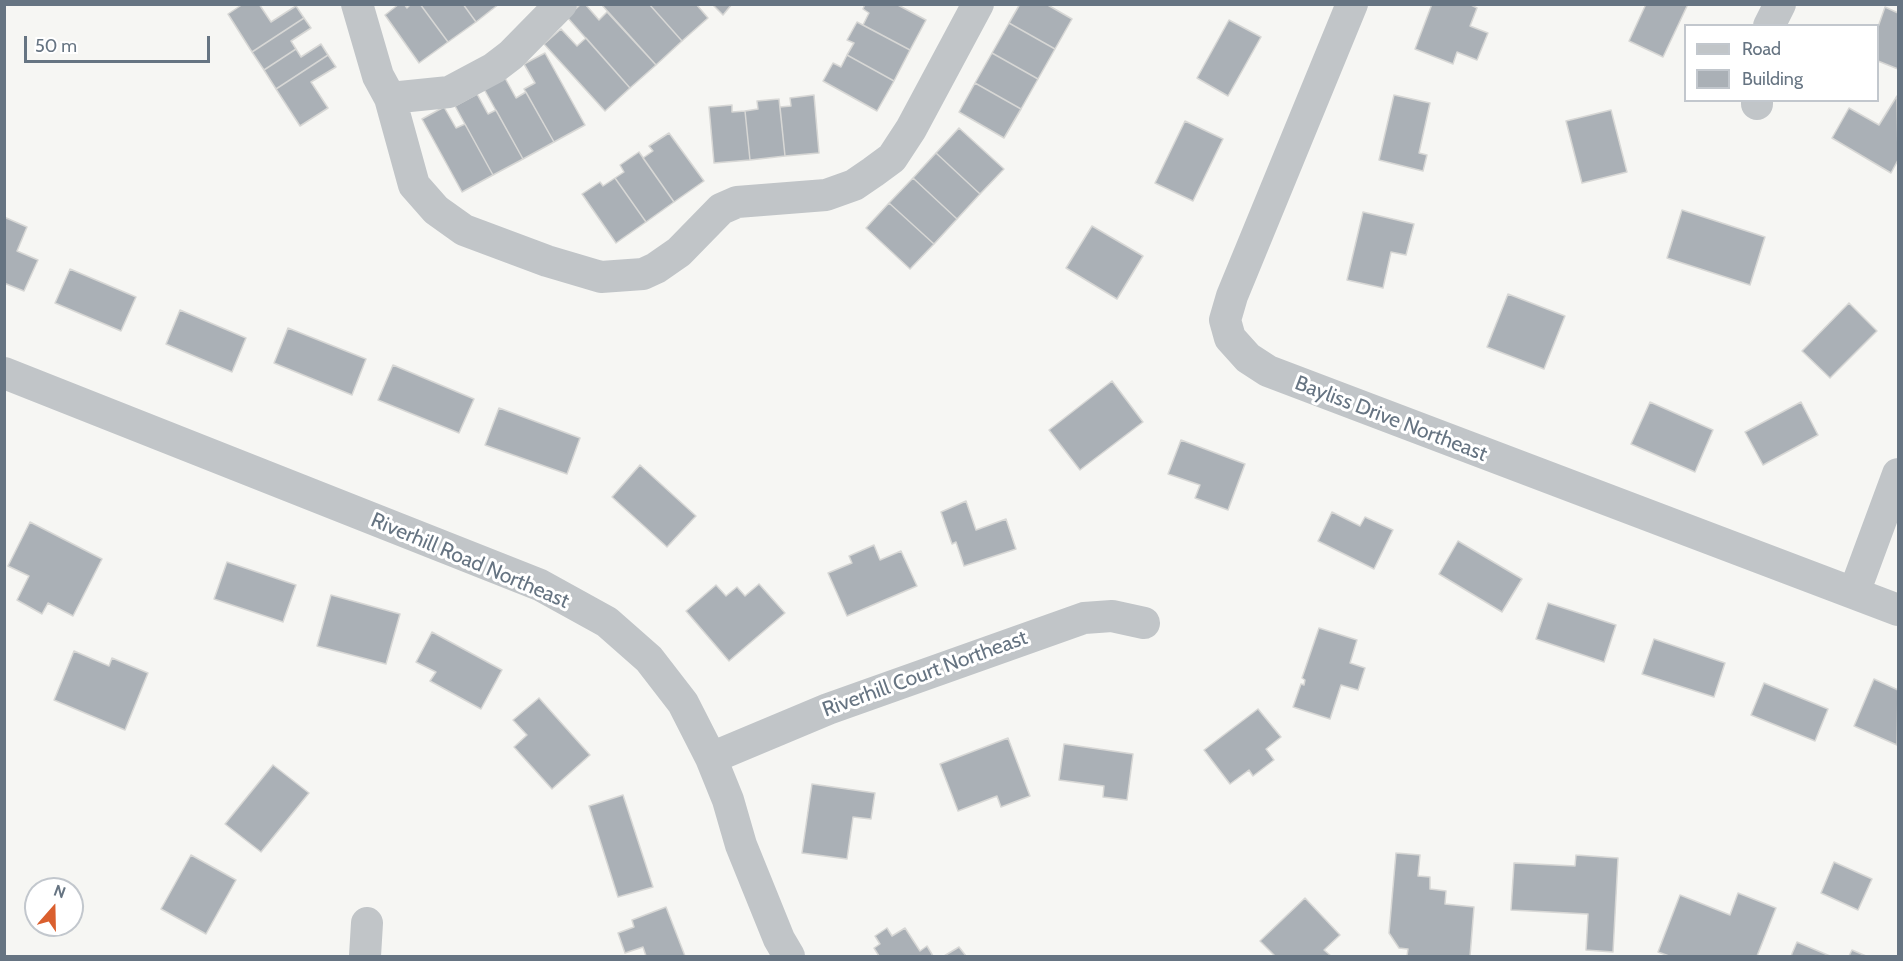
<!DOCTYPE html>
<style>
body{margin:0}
#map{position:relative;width:1903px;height:961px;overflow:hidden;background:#f6f6f3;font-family:Cabin,sans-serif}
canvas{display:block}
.frame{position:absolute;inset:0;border:6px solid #667482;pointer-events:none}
.legend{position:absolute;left:1684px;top:24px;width:195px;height:78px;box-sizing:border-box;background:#fff;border:2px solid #c2c7cd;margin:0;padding:8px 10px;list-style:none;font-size:18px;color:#667482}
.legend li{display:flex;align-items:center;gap:12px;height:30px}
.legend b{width:30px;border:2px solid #c2c7cd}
.north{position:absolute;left:24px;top:877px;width:60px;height:60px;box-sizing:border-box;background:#fff;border:2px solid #c2c7cd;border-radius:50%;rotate:20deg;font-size:16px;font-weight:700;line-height:24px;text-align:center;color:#667482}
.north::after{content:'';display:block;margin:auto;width:21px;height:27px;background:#da5f2e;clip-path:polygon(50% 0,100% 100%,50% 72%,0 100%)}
.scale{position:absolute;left:24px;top:36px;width:186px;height:27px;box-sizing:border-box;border:3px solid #667482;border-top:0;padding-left:8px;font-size:18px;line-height:21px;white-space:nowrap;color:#667482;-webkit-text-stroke:4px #fff;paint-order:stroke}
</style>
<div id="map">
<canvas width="1903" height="961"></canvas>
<div class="frame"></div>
<ul class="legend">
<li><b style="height:8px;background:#c1c5c8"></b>Road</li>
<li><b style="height:16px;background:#aab0b6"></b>Building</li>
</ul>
<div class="north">N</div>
<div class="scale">50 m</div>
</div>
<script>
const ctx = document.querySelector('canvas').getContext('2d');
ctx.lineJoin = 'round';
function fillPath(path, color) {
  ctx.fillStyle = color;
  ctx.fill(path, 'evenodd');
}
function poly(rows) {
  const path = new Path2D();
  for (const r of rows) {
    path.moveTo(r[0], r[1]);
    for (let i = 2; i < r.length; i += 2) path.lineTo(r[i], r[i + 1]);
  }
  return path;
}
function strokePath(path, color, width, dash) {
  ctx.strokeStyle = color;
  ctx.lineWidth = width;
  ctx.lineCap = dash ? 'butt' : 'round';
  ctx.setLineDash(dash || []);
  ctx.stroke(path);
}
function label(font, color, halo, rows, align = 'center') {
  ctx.font = font + ' Cabin,sans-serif';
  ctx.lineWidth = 6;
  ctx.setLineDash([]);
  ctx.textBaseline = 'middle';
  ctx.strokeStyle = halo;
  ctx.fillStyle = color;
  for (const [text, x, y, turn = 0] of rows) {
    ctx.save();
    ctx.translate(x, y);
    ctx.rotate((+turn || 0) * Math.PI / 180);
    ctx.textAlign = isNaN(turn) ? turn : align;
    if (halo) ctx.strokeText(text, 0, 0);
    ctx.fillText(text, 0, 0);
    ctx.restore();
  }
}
const building = poly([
 [243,4,259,4,271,22,296,6,304,18,252,52,228,14,243,4],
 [399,4,404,4,407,8,411,4,420,4,448,42,419,63,385,15,399,4],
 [420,4,463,4,476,22,448,42,420,4],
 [463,4,499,4,476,22,463,4],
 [581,4,585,4,599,20,607,12,656,65,630,88,567,17,581,4],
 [601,4,649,4,682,41,656,65,601,4],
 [649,4,696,4,708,18,682,41,649,4],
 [712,4,732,4,723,15,712,4],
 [865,4,896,4,926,20,910,50,863,25,869,13,863,9,865,4],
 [1020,4,1046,4,1072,19,1055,49,1009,23,1020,4],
 [1432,4,1469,4,1477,8,1470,26,1488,33,1477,60,1457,52,1453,64,1415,49,1432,4],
 [1646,4,1688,4,1663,57,1629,41,1646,4],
 [1885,7,1898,13,1898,69,1878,61,1878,27,1885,7],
 [304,18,311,28,291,41,296,49,264,70,252,52,304,18],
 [1229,20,1261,37,1228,96,1197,78,1229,20],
 [857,22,910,50,894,81,847,55,854,43,847,40,857,22],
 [1009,23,1055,49,1038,79,992,53,1009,23],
 [561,29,577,46,586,38,630,88,605,111,544,44,561,29],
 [321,44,328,55,276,89,264,70,296,49,301,57,321,44],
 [545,53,585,125,554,142,524,89,535,83,524,64,545,53],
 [992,53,1038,79,1021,109,975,83,992,53],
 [328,55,336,67,311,82,328,108,300,126,276,89,328,55],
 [847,55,894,81,877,111,823,81,833,63,841,67,847,55],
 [505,78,516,98,526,92,554,142,523,159,484,89,505,78],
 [975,83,1021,109,1004,138,959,112,975,83],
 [477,94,488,114,496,110,523,159,493,175,455,106,477,94],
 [814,95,819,153,785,156,780,107,791,106,790,98,814,95],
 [1394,95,1430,103,1419,153,1427,155,1423,171,1379,160,1394,95],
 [1897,96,1898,160,1891,173,1832,138,1849,108,1879,125,1897,96],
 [779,99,785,156,750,160,745,111,758,109,757,101,779,99],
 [732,105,732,112,745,111,750,160,714,163,709,107,732,105],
 [444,107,456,128,465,124,493,175,462,192,422,119,444,107],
 [1611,110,1627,172,1582,183,1566,121,1611,110],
 [1185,121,1223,139,1193,201,1155,183,1185,121],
 [959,128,1004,169,980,194,936,153,959,128],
 [669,133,704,181,674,202,643,158,653,151,649,146,669,133],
 [639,152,674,202,646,222,615,178,624,172,620,165,639,152],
 [936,153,980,194,957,219,913,178,936,153],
 [615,178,646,222,616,243,582,194,600,182,603,186,615,178],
 [913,178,957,219,934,244,889,203,913,178],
 [889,203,934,244,910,269,866,228,889,203],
 [1682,210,1765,237,1750,285,1667,258,1682,210],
 [1363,212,1414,224,1406,255,1391,252,1383,288,1347,280,1363,212],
 [4,217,27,227,17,251,38,260,24,291,4,283,4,217],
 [1092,226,1143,256,1117,299,1066,268,1092,226],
 [70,269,136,297,121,331,55,303,70,269],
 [1508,294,1565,316,1544,369,1487,347,1508,294],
 [1849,303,1877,331,1830,378,1802,351,1849,303],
 [180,310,246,338,232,372,166,344,180,310],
 [288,328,366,359,352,395,274,363,288,328],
 [393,365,474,399,459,433,378,400,393,365],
 [1112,381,1143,422,1080,470,1049,430,1112,381],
 [1650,402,1713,430,1695,472,1631,444,1650,402],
 [1801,402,1818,435,1763,465,1745,432,1801,402],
 [499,408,580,438,567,474,485,445,499,408],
 [1181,440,1245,464,1228,510,1195,498,1200,485,1168,474,1181,440],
 [640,465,696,516,667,547,612,497,640,465],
 [966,501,976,530,1006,519,1016,549,964,566,956,542,952,544,941,512,966,501],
 [1332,512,1360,526,1365,517,1393,530,1374,569,1318,541,1332,512],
 [30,522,102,559,73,616,48,603,42,614,17,600,29,576,8,566,30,522],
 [1458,541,1522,579,1502,612,1439,574,1458,541],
 [874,545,880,560,901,551,917,586,847,616,828,573,852,563,849,556,874,545],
 [227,562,296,585,283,622,214,599,227,562],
 [759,584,785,613,729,661,686,611,716,585,726,596,737,587,745,596,759,584],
 [331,595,400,614,386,664,317,646,331,595],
 [1548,603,1616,625,1604,662,1536,639,1548,603],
 [1319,628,1357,640,1350,663,1365,668,1358,690,1341,685,1330,719,1293,707,1301,684,1304,685,1305,680,1302,678,1319,628],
 [432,632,502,670,481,709,430,681,436,672,416,662,432,632],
 [1654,639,1725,663,1714,697,1642,674,1654,639],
 [74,651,109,666,112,658,148,673,125,730,54,700,74,651],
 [1874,679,1898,690,1897,745,1854,726,1874,679],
 [1764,683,1828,709,1815,741,1751,715,1764,683],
 [539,698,590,755,552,789,514,747,527,735,513,720,539,698],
 [1258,709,1281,737,1266,749,1274,760,1253,776,1249,770,1230,784,1204,750,1258,709],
 [1008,738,1030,796,1001,807,997,796,958,811,940,764,1008,738],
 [1064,744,1133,754,1127,800,1103,797,1104,786,1059,780,1064,744],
 [273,765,309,793,261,852,225,824,273,765],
 [812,784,875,793,871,819,853,817,847,859,802,853,812,784],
 [623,795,653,887,618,897,589,806,623,795],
 [1396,853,1420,855,1418,876,1430,877,1430,889,1446,891,1445,904,1474,907,1470,956,1407,956,1408,949,1399,948,1389,933,1396,853],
 [191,855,236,880,206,934,161,909,191,855],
 [1576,855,1618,858,1613,952,1586,950,1588,914,1511,910,1514,863,1575,866,1576,855],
 [1834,862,1872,879,1858,910,1821,893,1834,862],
 [1738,893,1776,908,1757,956,1669,956,1658,952,1680,895,1730,915,1738,893],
 [1305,898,1340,935,1324,950,1331,956,1275,956,1260,941,1305,898],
 [666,907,685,956,646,956,643,947,625,953,618,933,634,927,632,920,666,907],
 [887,928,892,936,905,928,920,951,927,946,933,956,879,956,874,948,880,944,875,936,887,928],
 [1797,942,1830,956,1791,956,1797,942],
 [959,947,966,956,944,956,959,947],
 [1852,950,1866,956,1849,956,1852,950]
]);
const minor = poly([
 [357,4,378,76,390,98,414,185,436,210,464,230,547,261,601,277,643,274,656,268,679,252,721,209,737,202,826,195,854,185,873,172,892,158,911,129,978,4],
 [1352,4,1232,296,1225,320,1230,338,1248,358,1268,371,1898,610],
 [1769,26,1780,4],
 [390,98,449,92,494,68,511,55,561,4],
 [1757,100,1757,104],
 [4,373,540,585,607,622,649,659,683,703,711,758,728,800,741,845,779,939,789,956],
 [1854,593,1898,474],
 [711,758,828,709,1084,618,1112,616,1144,623],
 [365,956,367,923]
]);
const streetNames = [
 ["Bayliss Drive Northeast",1391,419,21],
 ["Riverhill Road Northeast",470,561,23],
 ["Riverhill Court Northeast",925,674,-20]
];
fillPath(building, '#aab0b6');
strokePath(building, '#d7d7d5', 1.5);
strokePath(minor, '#c1c5c8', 32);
label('21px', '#667482', '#fff', streetNames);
</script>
